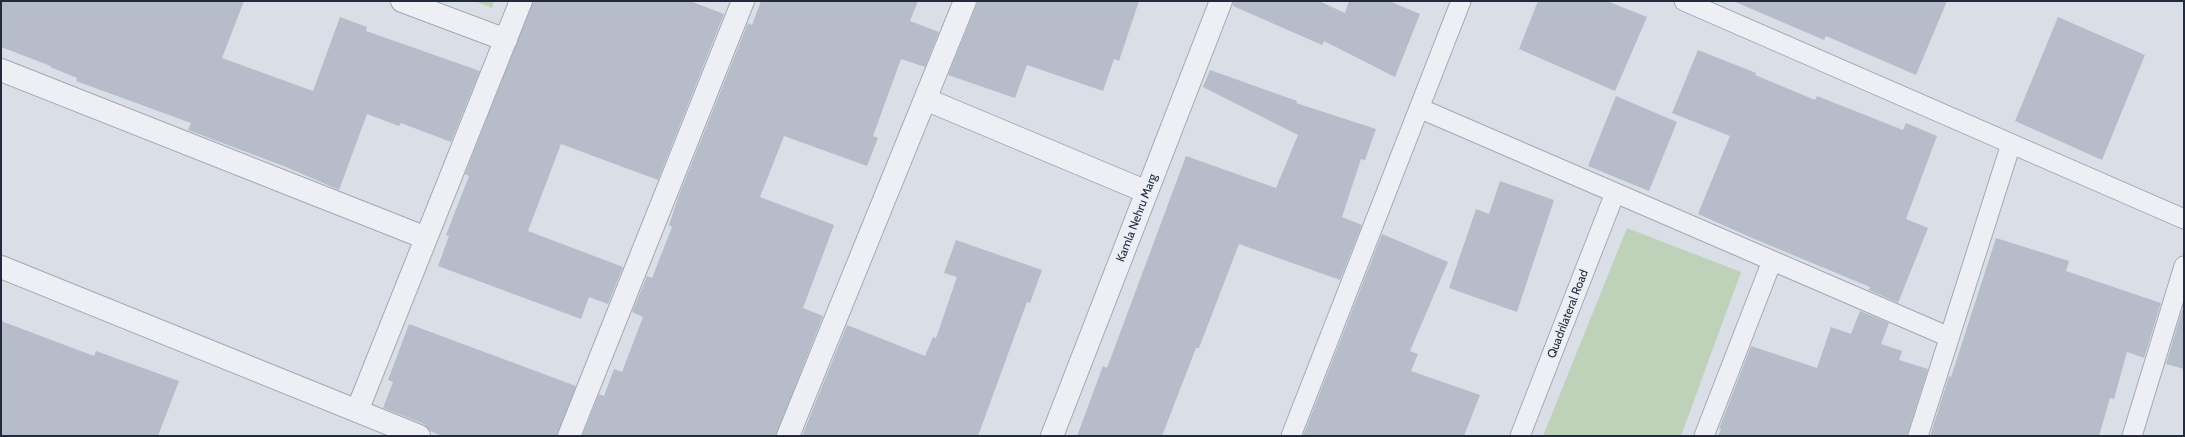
<!DOCTYPE html>
<style>
body{margin:0}
#map{position:relative;width:2185px;height:437px;overflow:hidden;background:#dadee7;font-family:Cabin,sans-serif}
canvas{display:block}
.frame{position:absolute;inset:0;border:2px solid #232a3e;pointer-events:none}
</style>
<div id="map">
<canvas width="2185" height="437"></canvas>
<div class="frame"></div>
</div>
<script>
const ctx = document.querySelector('canvas').getContext('2d');
ctx.lineJoin = 'round';
function fillPath(path, color) {
  ctx.fillStyle = color;
  ctx.fill(path, 'evenodd');
}
function poly(rows) {
  const path = new Path2D();
  for (const r of rows) {
    path.moveTo(r[0], r[1]);
    for (let i = 2; i < r.length; i += 2) path.lineTo(r[i], r[i + 1]);
  }
  return path;
}
function strokePath(path, color, width, dash) {
  ctx.strokeStyle = color;
  ctx.lineWidth = width;
  ctx.lineCap = dash ? 'butt' : 'round';
  ctx.setLineDash(dash || []);
  ctx.stroke(path);
}
function label(font, color, halo, rows, align = 'center') {
  ctx.font = font + ' Cabin,sans-serif';
  ctx.lineWidth = 3;
  ctx.setLineDash([]);
  ctx.textBaseline = 'middle';
  ctx.strokeStyle = halo;
  ctx.fillStyle = color;
  for (const [text, x, y, turn = 0] of rows) {
    ctx.save();
    ctx.translate(x, y);
    ctx.rotate((+turn || 0) * Math.PI / 180);
    ctx.textAlign = isNaN(turn) ? turn : align;
    if (halo) ctx.strokeText(text, 0, 0);
    ctx.fillText(text, 0, 0);
    ctx.restore();
  }
}
const green = poly([
 [475,1,494,1,492,8],
 [1627,228,1741,272,1681,436,1543,436]
]);
const building = poly([
 [1,1,244,1,222,58,313,91,340,17,367,27,366,31,480,71,451,142,401,123,399,126,367,114,339,190,286,167,188,130,191,123,76,81,77,78,50,67,51,66,1,47],
 [533,1,690,1,724,14,658,180,561,144,528,231,623,267,608,304,589,297,581,319,438,266,449,236,446,235,469,176,465,174],
 [761,1,918,1,910,21,939,32,925,67,901,59,873,136,878,138,867,166,784,136,760,197,834,225,803,308,823,316,776,436,582,436,599,394,604,396,614,369,622,372,643,317,632,312,647,276,652,278,672,227,669,225,679,195,748,23,752,25],
 [978,1,1139,1,1119,61,1114,59,1103,91,1027,65,1015,98,948,75],
 [1233,1,1319,1,1345,13,1349,1,1389,1,1420,14,1395,77,1324,41,1322,45,1233,6],
 [1538,1,1607,1,1647,17,1615,91,1519,49],
 [1733,1,1947,1,1916,75,1826,36,1824,40],
 [2058,17,2145,55,2102,160,2015,121],
 [1698,50,1756,73,1755,75,1815,100,1817,96,1903,130,1906,123,1937,136,1906,219,1928,228,1898,303,1869,290,1870,287,1752,238,1698,214,1730,136,1672,113],
 [1210,70,1297,101,1296,103,1376,129,1365,160,1361,159,1342,217,1362,225,1340,280,1239,244,1199,348,1196,348,1162,436,1077,436,1103,366,1107,368,1186,156,1276,188,1298,135,1203,87],
 [1616,96,1677,122,1649,191,1588,166],
 [1500,181,1554,200,1517,312,1449,288,1476,209,1489,214],
 [1382,234,1448,262,1410,351,1418,354,1411,371,1480,395,1464,436,1303,436],
 [1996,238,2069,261,2066,271,2161,303,2144,358,2127,352,2114,399,2110,398,2099,436,1930,436,1949,376,1951,377],
 [956,240,1042,270,1030,303,1027,302,978,436,802,436,847,325,925,356,933,337,936,338,957,277,944,273],
 [2182,310,2184,310,2184,369,2166,364],
 [1860,311,1889,323,1881,344,1902,351,1899,360,1928,369,1907,436,1718,436,1721,429,1719,429,1751,346,1817,368,1831,327,1851,334],
 [1,321,94,356,96,351,179,381,158,436,1,436],
 [409,324,576,386,557,436,442,436,430,431,424,424,383,408,393,382,388,380]
]);
const lane = poly([
 [1684,1,2184,219],
 [1419,108,1949,337],
 [1291,436,1461,1],
 [1520,436,1615,193],
 [1704,436,1772,261],
 [1918,436,2011,144],
 [2132,436,2184,266]
]);
const street = poly([
 [402,1,506,40],
 [1,70,426,238],
 [925,99,1147,192],
 [1,267,419,436],
 [357,411,521,1],
 [569,436,743,1],
 [788,436,965,1],
 [1052,436,1221,1]
]);
const streetNames = [
 ["Kamla Nehru Marg",1137,218,-69],
 ["Quadrilateral Road",1568,314,-69]
];
fillPath(green, '#bed2ba');
fillPath(building, '#b7bcca');
strokePath(lane, '#a3a8b4', 21);
strokePath(street, '#a3a8b4', 24);
strokePath(lane, '#edeff5', 19);
strokePath(street, '#edeff5', 22);
label('12px', '#232a3e', '#e9edf5', streetNames);
</script>
